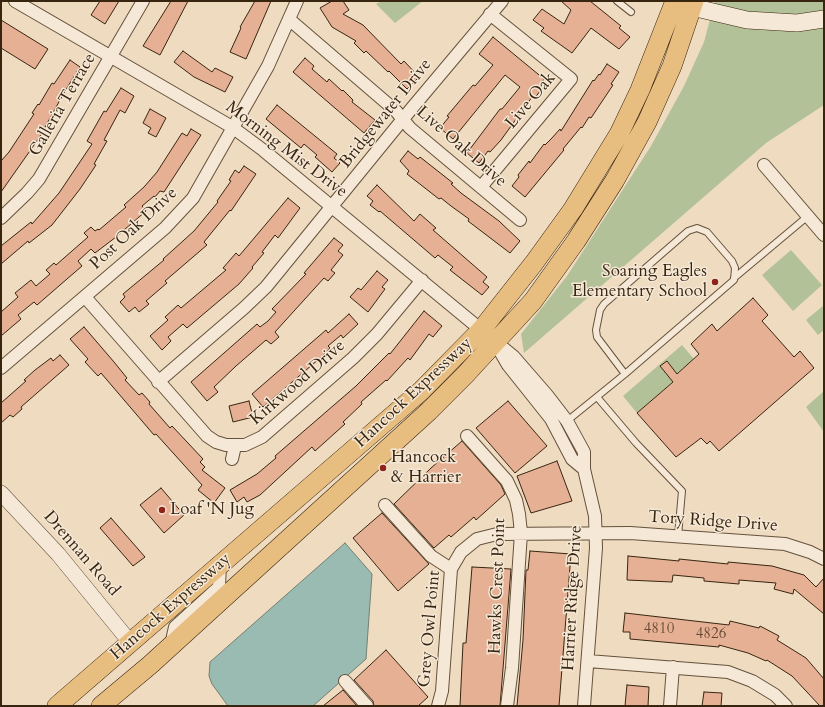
<!DOCTYPE html>
<style>
body{margin:0}
#map{position:relative;width:825px;height:707px;overflow:hidden;background:#efdbc0;font-family:Cardo,serif}
canvas{display:block}
.frame{position:absolute;inset:0;border:2px solid #372510;pointer-events:none}
</style>
<div id="map">
<canvas width="825" height="707"></canvas>
<div class="frame"></div>
</div>
<script>
const ctx = document.querySelector('canvas').getContext('2d');
ctx.lineJoin = 'round';
function fillPath(path, color) {
  ctx.fillStyle = color;
  ctx.fill(path, 'evenodd');
}
function poly(rows) {
  const path = new Path2D();
  for (const r of rows) {
    path.moveTo(r[0], r[1]);
    for (let i = 2; i < r.length; i += 2) path.lineTo(r[i], r[i + 1]);
  }
  return path;
}
function strokePath(path, color, width, dash) {
  ctx.strokeStyle = color;
  ctx.lineWidth = width;
  ctx.lineCap = dash ? 'butt' : 'round';
  ctx.setLineDash(dash || []);
  ctx.stroke(path);
}
function label(font, color, halo, rows, align = 'center') {
  ctx.font = font + ' Cardo,serif';
  ctx.lineWidth = 3;
  ctx.setLineDash([]);
  ctx.textBaseline = 'middle';
  ctx.strokeStyle = halo;
  ctx.fillStyle = color;
  for (const [text, x, y, turn = 0] of rows) {
    ctx.save();
    ctx.translate(x, y);
    ctx.rotate((+turn || 0) * Math.PI / 180);
    ctx.textAlign = isNaN(turn) ? turn : align;
    if (halo) ctx.strokeText(text, 0, 0);
    ctx.fillText(text, 0, 0);
    ctx.restore();
  }
}
const green = poly([
 [381,1,423,1,395,23,376,4],
 [715,1,824,1,824,105,766,143,524,353,521,334,567,276,651,146,684,86,704,42],
 [791,250,822,285,793,311,762,275],
 [824,305,824,330,818,335,806,320],
 [682,345,694,359,672,378,674,381,637,413,623,396],
 [824,391,824,432,806,407]
]);
const water = poly([
 [345,543,372,574,366,659,313,706,228,706,212,684,209,676,210,662,345,543]
]);
const building = poly([
 [100,1,119,1,105,24,91,15,100,1],
 [171,1,188,1,160,55,143,46,171,1],
 [255,1,271,1,246,59,230,52,241,28,240,27,255,1],
 [332,1,343,1,349,10,343,14,363,25,401,64,404,61,419,77,407,89,389,71,388,72,366,51,364,53,354,43,356,41,332,27,320,8,332,1],
 [561,1,590,1,621,26,619,28,630,37,619,49,591,28,572,53,541,31,544,28,533,20,542,9,564,24,571,10,561,1],
 [1,20,48,49,35,69,1,48,1,20],
 [493,37,544,79,541,84,544,86,534,99,532,97,501,140,490,152,488,151,479,163,467,153,500,109,502,109,520,87,505,75,453,139,440,128,449,117,447,116,473,85,475,86,493,65,479,54,493,37],
 [183,51,212,72,215,68,233,77,225,92,194,77,174,62,183,51],
 [305,58,314,66,312,69,327,82,329,79,342,91,343,90,353,100,352,102,375,120,364,133,293,72,305,58],
 [70,60,80,67,65,91,39,138,1,192,1,161,9,152,34,114,32,113,38,104,39,105,52,83,54,84,70,60],
 [607,64,619,72,611,84,613,85,591,118,589,117,582,128,581,127,563,149,564,150,525,197,512,186,519,177,518,175,529,161,530,163,544,144,545,145,551,139,560,129,561,131,593,80,594,81,599,74,600,75,607,64],
 [121,88,134,96,125,113,120,110,104,140,107,141,94,164,96,165,80,189,52,225,29,243,28,241,1,264,1,246,31,222,32,224,59,193,92,144,87,141,104,111,106,112,121,88],
 [277,105,337,154,334,158,340,163,332,172,315,157,317,155,304,144,301,148,266,119,277,105],
 [150,109,166,118,156,137,148,133,151,128,143,123,150,109],
 [191,129,201,135,164,192,160,191,155,197,154,196,142,206,146,211,116,237,95,253,91,249,78,261,82,266,37,305,34,302,18,315,21,319,1,336,1,312,18,297,15,293,31,280,36,286,50,274,46,270,54,263,56,265,88,237,84,233,91,227,95,231,98,229,99,230,126,207,124,205,144,187,157,172,182,133,187,136,191,129],
 [408,151,418,159,420,157,453,183,451,184,461,193,499,221,520,241,510,253,468,221,469,219,451,206,441,198,439,199,407,174,409,171,400,161,408,151],
 [244,166,256,174,231,211,230,210,204,242,207,245,165,281,167,283,146,301,149,304,139,312,135,307,129,312,120,302,125,297,123,294,164,260,163,259,194,231,218,202,217,201,231,181,229,180,235,170,239,173,244,166],
 [377,185,414,221,420,214,436,228,433,230,487,277,483,282,489,287,482,295,450,270,453,267,438,255,435,258,380,211,379,212,370,205,373,201,367,196,377,185],
 [288,198,300,208,278,238,275,235,262,252,264,253,252,267,253,268,239,284,187,328,183,324,168,337,171,341,162,350,150,336,168,320,165,317,178,305,181,308,226,270,223,268,236,253,239,256,288,198],
 [334,238,343,245,338,251,343,255,331,270,335,273,328,281,324,278,275,332,279,337,271,344,266,340,236,366,214,387,218,392,207,401,191,382,257,324,260,327,268,321,276,312,272,309,306,274,304,273,334,238],
 [377,271,388,280,382,287,385,289,368,312,350,297,358,288,361,290,377,271],
 [753,298,768,315,762,321,794,357,800,351,814,368,719,451,710,441,707,444,701,438,676,457,637,413,673,382,660,366,667,361,677,374,699,354,691,344,712,324,717,331,753,298],
 [424,311,442,326,433,337,429,334,410,360,408,358,387,381,386,380,361,402,362,404,343,422,345,424,315,451,312,447,260,495,247,502,244,497,237,502,230,490,257,474,276,458,275,456,356,386,389,353,390,354,424,311],
 [349,314,358,324,343,338,341,335,328,346,330,348,319,359,263,407,252,394,326,330,328,333,349,314],
 [84,327,114,362,127,378,125,380,139,395,142,393,150,402,149,404,170,428,172,426,203,459,200,462,205,467,202,470,225,488,214,503,198,490,202,485,156,434,154,435,101,373,98,376,85,362,88,359,70,339,84,327],
 [60,355,69,365,21,407,22,409,13,417,10,415,1,423,1,403,26,381,24,380,35,370,51,358,53,361,60,355],
 [249,401,253,417,233,422,229,406,249,401],
 [508,401,547,446,515,473,476,428,508,401],
 [462,441,501,485,505,494,476,520,474,517,451,537,449,535,434,548,394,504,431,468,462,441],
 [557,461,572,501,531,513,517,476,557,461],
 [161,488,184,515,164,533,140,505,161,488],
 [382,513,429,564,398,591,353,538,382,513],
 [111,518,145,557,133,566,100,528,111,518],
 [530,551,571,554,559,706,517,706,523,640,526,570,528,570,530,551],
 [628,556,679,561,679,559,728,564,728,562,772,566,804,575,816,587,824,578,824,614,794,589,793,594,774,589,776,583,739,580,739,584,704,581,704,578,673,575,672,582,627,580,628,556],
 [472,567,511,569,500,706,460,706,463,643,466,643,472,567],
 [625,613,729,625,730,621,759,628,760,626,779,636,777,640,806,658,824,679,824,706,820,706,792,676,767,660,766,661,748,653,719,645,719,647,630,639,630,632,623,632,625,613],
 [386,650,428,697,418,706,374,706,373,701,354,680,386,650],
 [627,685,649,687,648,706,625,706,627,685],
 [343,690,357,706,323,706,343,690],
 [704,692,722,693,721,706,702,706,704,692]
]);
const service = poly([
 [617,1,631,12],
 [734,278,808,216],
 [597,397,636,443,682,491,678,536],
 [567,421,625,374,734,280,735,268,732,261,707,232,697,228,688,231,604,304,600,310,596,330,597,337,625,374]
]);
const minor = poly([
 [15,1,232,127,263,150,514,357,547,395,567,421,584,452,584,469,595,516,596,548,584,706],
 [290,20,396,111,410,128,520,220],
 [764,165,824,235],
 [481,187,571,79,490,14],
 [1,218,27,193,39,179,143,1],
 [85,297,207,436,216,442,226,445,245,445,262,437,353,358,377,334,422,280],
 [497,346,508,365,551,419,572,459,584,469],
 [1,368,165,228,193,198,268,66,297,1],
 [158,382,244,308,266,287,412,108,502,1],
 [467,436,507,481,516,500,519,514,521,533,512,668,507,706],
 [232,459,235,446],
 [385,505,431,556,451,569],
 [171,645,175,627,219,587,220,565],
 [588,661,728,672,752,681,775,695,786,706],
 [345,681,367,706],
 [438,706,442,691,451,569,461,552,477,539,497,534,630,533,785,544,810,552,824,559],
 [670,706,673,667]
]);
const tertiary = poly([
 [1,493,58,554,130,642]
]);
const secondary = poly([
 [679,4,747,20,797,23,824,19]
]);
const primary = poly([
 [57,706,421,391,482,329,534,263,573,209,619,134,640,90,675,1],
 [101,706,150,665,429,411,465,375,533,301,576,241,615,180,647,122,672,66,694,1]
]);
const markers = [
 [715,282,4,"#8f2418"],
 [383,468,4,"#8f2418"],
 [162,510,4,"#8f2418"]
];
const numberNames = [
 ["4810",659,630],
 ["4826",711,635]
];
const streetNames = [
 ["Live Oak",531,101,-50],
 ["Galleria Terrace",63,105,-60],
 ["Bridgewater Drive",386,114,-51],
 ["Live Oak Drive",461,147,41],
 ["Morning Mist Drive",286,150,37],
 ["Post Oak Drive",134,229,-43],
 ["Kirkwood Drive",298,383,-41],
 ["Hancock Expressway",414,393,-43],
 ["Tory Ridge Drive",713,522,4],
 ["Drennan Road",81,554,49],
 ["Hawks Crest Point",498,586,-88],
 ["Harrier Ridge Drive",573,598,-87],
 ["Hancock Expressway",171,607,-41],
 ["Grey Owl Point",430,629,-85]
];
const poiNames = [
 ["Soaring Eagles",707,272,"right"],
 ["Elementary School",707,292,"right"],
 ["Hancock",391,458],
 ["& Harrier",391,478],
 ["Loaf 'N Jug",170,510]
];
fillPath(green, '#b2c197');
fillPath(water, '#9abbb1');
strokePath(water, '#727f71', 1);
fillPath(building, '#e6b095');
strokePath(building, '#372510', 1);
strokePath(service, '#65523c', 8);
strokePath(minor, '#65523c', 14);
strokePath(tertiary, '#65523c', 16);
strokePath(secondary, '#372510', 18);
strokePath(primary, '#372510', 20);
strokePath(service, '#f5e8d6', 6);
strokePath(minor, '#f5e8d6', 12);
strokePath(tertiary, '#f5e8d6', 15);
strokePath(secondary, '#f5e8d6', 17);
strokePath(primary, '#e8be80', 19);
for (const [x, y, r, color] of markers) {
  const dot = new Path2D();
  dot.arc(x, y, r, 0, 2 * Math.PI);
  ctx.fillStyle = color;
  ctx.fill(dot);
  strokePath(dot, '#f5e8d6', 1.5);
}
label('15px', '#634831', null, numberNames);
label('17px', '#372510', '#f5e8d6', streetNames);
label('17px', '#372510', '#f5e8d6', poiNames, 'left');
</script>
